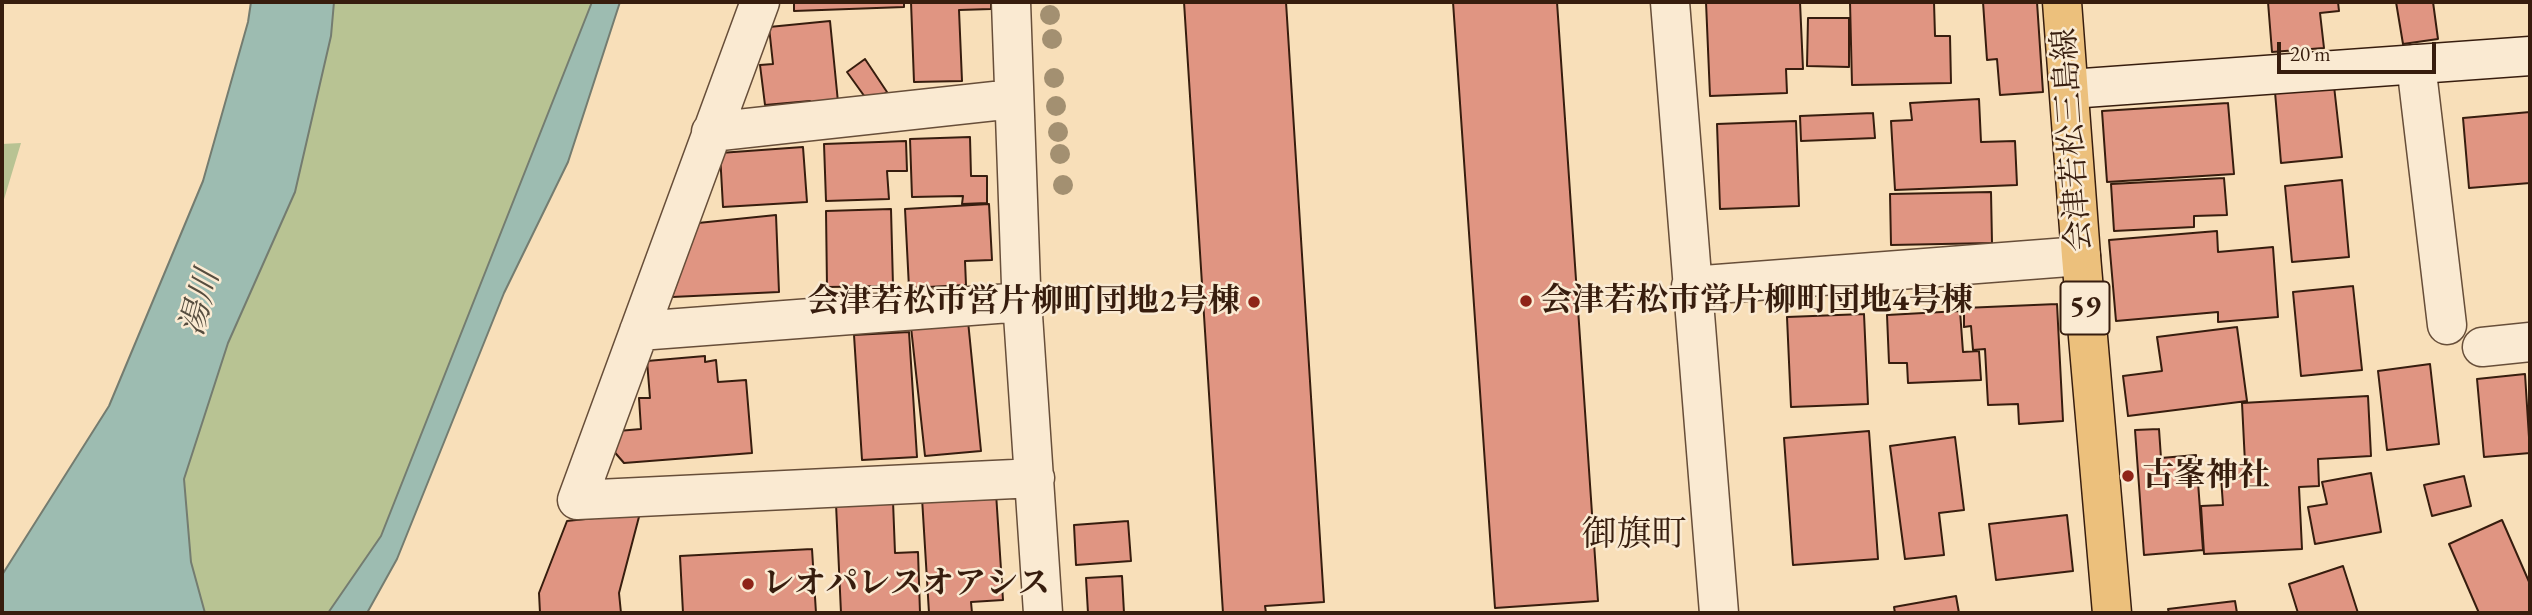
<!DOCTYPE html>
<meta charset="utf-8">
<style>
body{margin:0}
#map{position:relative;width:2532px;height:615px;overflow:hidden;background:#f8dfb9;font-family:"EB Garamond",serif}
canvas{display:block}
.frame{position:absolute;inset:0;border:4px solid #371d0e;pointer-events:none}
.scale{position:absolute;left:2277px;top:42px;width:159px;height:32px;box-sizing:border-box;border:4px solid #371d0e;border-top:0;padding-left:9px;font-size:21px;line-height:24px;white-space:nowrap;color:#371d0e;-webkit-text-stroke:5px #faead2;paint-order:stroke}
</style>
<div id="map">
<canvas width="2532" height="615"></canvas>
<div class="frame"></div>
<div class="scale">20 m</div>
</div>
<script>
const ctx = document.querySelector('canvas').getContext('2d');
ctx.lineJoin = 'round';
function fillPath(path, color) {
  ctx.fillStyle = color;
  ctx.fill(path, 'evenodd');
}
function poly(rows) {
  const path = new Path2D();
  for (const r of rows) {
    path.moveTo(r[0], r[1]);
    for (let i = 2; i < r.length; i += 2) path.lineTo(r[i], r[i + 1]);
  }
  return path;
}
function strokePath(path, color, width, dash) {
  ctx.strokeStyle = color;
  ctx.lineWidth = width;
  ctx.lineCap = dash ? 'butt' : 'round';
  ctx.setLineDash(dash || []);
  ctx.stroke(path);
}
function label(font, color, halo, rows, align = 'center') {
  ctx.font = font + ' "EB Garamond","Noto Serif JP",serif';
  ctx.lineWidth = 5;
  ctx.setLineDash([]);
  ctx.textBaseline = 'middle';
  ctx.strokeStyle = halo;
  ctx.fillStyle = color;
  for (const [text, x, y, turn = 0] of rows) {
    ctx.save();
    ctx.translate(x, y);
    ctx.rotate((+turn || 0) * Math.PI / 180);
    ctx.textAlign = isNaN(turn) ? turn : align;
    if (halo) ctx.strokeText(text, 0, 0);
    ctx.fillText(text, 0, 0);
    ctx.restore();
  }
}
const green = poly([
 [334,2,592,2,381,536,328,613,205,613,191,562,184,480,228,343,295,192,331,36],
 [21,143,2,206,2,144]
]);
const water = poly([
 [251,2,334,2,331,36,295,192,228,343,184,479,191,562,205,613,2,613,2,575,109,406,203,181,248,22,251,2],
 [592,2,620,2,568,162,504,293,397,559,367,613,328,613,381,536,592,2]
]);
const building = poly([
 [794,2,904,2,904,7,794,11,794,2],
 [911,2,991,2,991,9,959,10,962,81,914,82,911,2],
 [1184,2,1286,2,1324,602,1265,606,1266,613,1223,613,1184,2],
 [1453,2,1557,2,1598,601,1495,608,1453,2],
 [1706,2,1800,2,1803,69,1786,69,1787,93,1710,96,1706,2],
 [1850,2,1934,2,1935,36,1950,36,1951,83,1852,85,1850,2],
 [1983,2,2037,2,2043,92,2000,95,1997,59,1987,60,1983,2],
 [2268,2,2338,2,2339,11,2320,13,2324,48,2272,52,2268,2],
 [2396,2,2433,2,2438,39,2403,44,2396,2],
 [1808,18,1849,18,1849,67,1807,66,1808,18],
 [830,21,838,102,811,105,810,101,765,105,760,65,773,64,769,27,830,21],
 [865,59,887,92,870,104,847,72,865,59],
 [2334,86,2342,157,2281,163,2275,92,2334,86],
 [1979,99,1981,142,2015,141,2017,185,1895,190,1891,121,1912,120,1910,103,1979,99],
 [2228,103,2234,174,2107,182,2102,111,2228,103],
 [2530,112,2530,183,2469,188,2463,118,2530,112],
 [1873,113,1875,138,1801,141,1800,116,1873,113],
 [1796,121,1799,206,1720,209,1717,124,1796,121],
 [970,137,971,176,987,176,987,203,962,204,963,196,912,197,910,139,970,137],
 [906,141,907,171,887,171,889,199,826,201,824,144,906,141],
 [803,147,807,202,723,207,720,153,803,147],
 [2224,178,2227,215,2194,216,2194,227,2114,231,2111,184,2224,178],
 [2342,180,2349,257,2292,262,2285,186,2342,180],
 [1991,192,1992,243,1891,245,1890,194,1991,192],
 [989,204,992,260,965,261,966,285,909,288,905,209,989,204],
 [891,209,893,286,827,287,826,211,891,209],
 [776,215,779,292,672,297,698,223,776,215],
 [2217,231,2218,252,2273,247,2278,317,2218,322,2218,312,2116,321,2109,240,2217,231],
 [2353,286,2362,370,2301,376,2293,292,2353,286],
 [2057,304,2063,421,2019,424,2018,404,1988,405,1985,349,1973,350,1971,326,1964,327,1964,308,2057,304],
 [1960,311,1963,352,1979,351,1981,380,1908,383,1907,363,1889,363,1887,315,1960,311],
 [1864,314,1868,404,1791,407,1787,317,1864,314],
 [968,321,981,451,925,456,911,327,968,321],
 [2237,327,2247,401,2128,416,2123,376,2162,371,2157,337,2237,327],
 [909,332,917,457,862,460,854,335,909,332],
 [705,356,705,362,716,360,718,382,746,380,752,453,624,463,611,448,618,431,641,429,639,398,650,398,647,361,705,356],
 [2430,364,2439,444,2387,450,2378,371,2430,364],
 [2525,374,2530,453,2484,457,2477,379,2525,374],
 [2368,396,2371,456,2318,459,2319,486,2299,487,2302,549,2204,554,2201,506,2223,505,2220,464,2245,463,2242,403,2368,396],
 [2159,429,2161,458,2196,455,2203,550,2144,555,2135,430,2159,429],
 [1869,431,1878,559,1793,565,1784,438,1869,431],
 [1955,437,1964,510,1939,513,1944,555,1905,559,1890,446,1955,437],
 [2371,473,2381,532,2315,544,2308,507,2327,504,2322,482,2371,473],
 [2464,476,2471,506,2432,516,2424,485,2464,476],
 [996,493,1003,600,971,602,972,613,929,613,922,498,996,493],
 [893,501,895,553,918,552,920,613,841,613,836,504,893,501],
 [640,513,619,593,621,613,540,613,539,593,567,521,640,513],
 [2067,515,2073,571,1996,580,1989,524,2067,515],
 [2502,520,2530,584,2530,613,2479,613,2449,544,2502,520],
 [1128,521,1131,561,1076,565,1074,525,1128,521],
 [812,549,816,613,683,613,680,556,812,549],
 [2343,566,2358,613,2298,613,2289,584,2343,566],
 [1122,576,1124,613,1088,613,1086,578,1122,576],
 [1956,596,1959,613,1895,613,1894,607,1956,596],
 [2235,601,2237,613,2169,613,2168,609,2235,601]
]);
const street = poly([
 [760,2,577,500,1035,478],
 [1011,2,1021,285,1043,613],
 [1670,2,1719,613],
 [2416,64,2447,325],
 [711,132,1013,99],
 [1691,286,2081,256],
 [639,331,1023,302],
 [2482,347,2530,342]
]);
const secondary = poly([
 [2070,89,2530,56]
]);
const primary = poly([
 [2062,2,2081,256,2112,613]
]);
const trees = [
 [1050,15],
 [1052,39],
 [1054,78],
 [1056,106],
 [1058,132],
 [1060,154],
 [1063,185]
];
const markers = [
 [1526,301,7,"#8f2418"],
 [1254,302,7,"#8f2418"],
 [2128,476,7,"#8f2418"],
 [748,584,7,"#8f2418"]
];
const shields = [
 [2085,308,49]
];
const shieldNames = [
 ["59",2085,308]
];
const streetNames = [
 ["会津若松三島線",2073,140,-94]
];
const poiNames = [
 ["会津若松市営片柳町団地4号棟",1540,301],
 ["会津若松市営片柳町団地2号棟",1240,302,"right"],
 ["古峯神社",2142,476],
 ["レオパレスオアシス",762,584]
];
const waterNames = [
 ["湯川",201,303,-75]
];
const quarterNames = [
 ["御旗町",1634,535]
];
fillPath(green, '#b8c393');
fillPath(water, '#9dbcb1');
strokePath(water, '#747c70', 2);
fillPath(building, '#e09582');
strokePath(building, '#371d0e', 2);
strokePath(street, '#674e39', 41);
strokePath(secondary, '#371d0e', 41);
strokePath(primary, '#371d0e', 41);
strokePath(street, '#faead2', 38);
strokePath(secondary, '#faead2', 38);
strokePath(primary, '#ecc07c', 38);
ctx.fillStyle = '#a39071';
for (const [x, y] of trees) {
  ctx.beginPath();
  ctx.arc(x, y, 10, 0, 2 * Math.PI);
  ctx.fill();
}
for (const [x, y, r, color] of markers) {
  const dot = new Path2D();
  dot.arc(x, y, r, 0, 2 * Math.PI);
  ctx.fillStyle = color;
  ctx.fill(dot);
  strokePath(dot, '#faead2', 2.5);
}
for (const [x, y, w] of shields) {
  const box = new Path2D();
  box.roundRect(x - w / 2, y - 26.5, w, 53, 5);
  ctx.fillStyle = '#faead2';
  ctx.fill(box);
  strokePath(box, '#371d0e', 2);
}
label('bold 30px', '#371d0e', null, shieldNames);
label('32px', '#371d0e', '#faead2', streetNames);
label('bold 32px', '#371d0e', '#faead2', poiNames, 'left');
label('italic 33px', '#564d3f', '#faead2', waterNames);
label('35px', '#371d0e', '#faead2', quarterNames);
</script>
